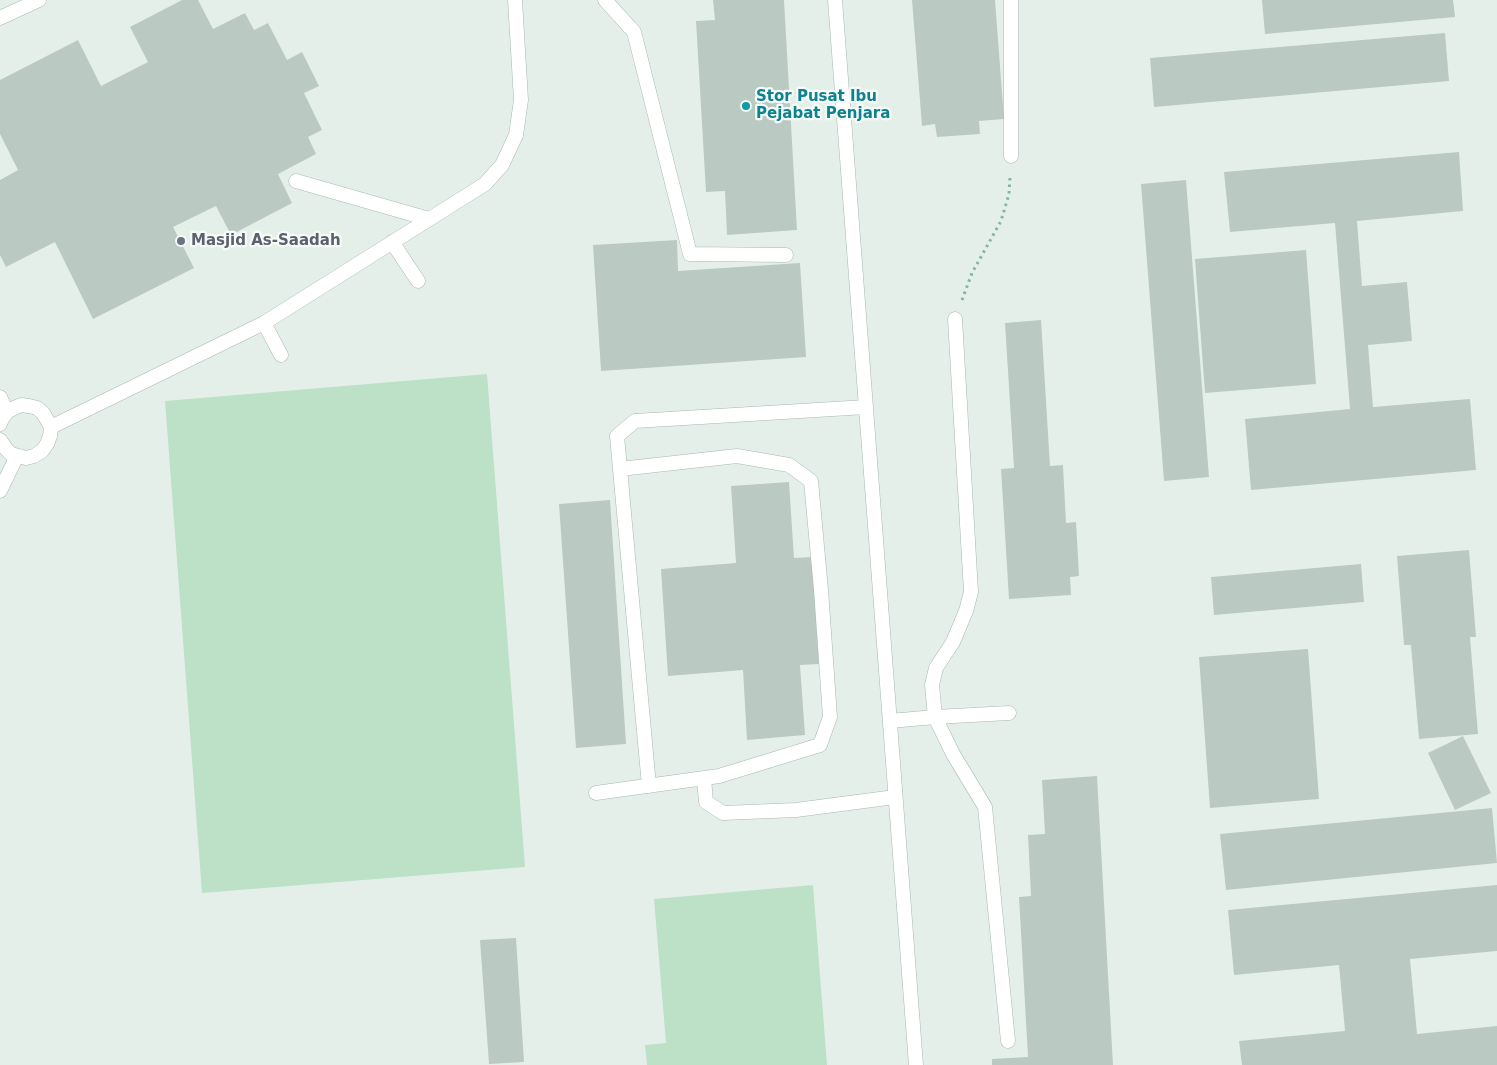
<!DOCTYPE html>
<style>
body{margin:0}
canvas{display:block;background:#e5efea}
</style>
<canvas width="1497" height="1065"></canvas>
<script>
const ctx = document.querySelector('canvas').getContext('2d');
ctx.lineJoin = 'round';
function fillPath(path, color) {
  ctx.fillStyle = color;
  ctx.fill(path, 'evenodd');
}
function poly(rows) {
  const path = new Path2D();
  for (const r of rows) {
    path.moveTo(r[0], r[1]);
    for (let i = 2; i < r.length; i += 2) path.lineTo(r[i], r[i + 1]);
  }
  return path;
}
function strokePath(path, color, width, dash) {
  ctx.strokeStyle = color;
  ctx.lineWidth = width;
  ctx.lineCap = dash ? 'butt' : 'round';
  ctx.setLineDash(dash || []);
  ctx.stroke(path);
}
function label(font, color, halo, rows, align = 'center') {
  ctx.font = font + ' "DejaVu Sans",sans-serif';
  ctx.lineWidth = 4.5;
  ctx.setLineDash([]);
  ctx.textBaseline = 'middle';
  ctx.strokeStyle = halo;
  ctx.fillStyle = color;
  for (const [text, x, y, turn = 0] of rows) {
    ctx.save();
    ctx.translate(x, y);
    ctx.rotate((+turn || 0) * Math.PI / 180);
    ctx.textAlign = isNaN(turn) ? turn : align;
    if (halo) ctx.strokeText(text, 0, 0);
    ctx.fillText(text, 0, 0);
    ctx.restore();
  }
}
const green = poly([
 [487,374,525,867,202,893,165,401],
 [813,885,827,1065,647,1065,645,1045,666,1043,654,899]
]);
const building = poly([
 [182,0,198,0,213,29,245,13,254,30,268,23,287,60,302,52,319,86,304,93,322,130,308,137,316,154,278,174,292,203,231,235,216,206,173,227,194,268,93,319,55,242,6,267,0,255,0,180,18,170,0,134,0,80,78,40,101,86,148,62,130,27],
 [713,0,784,0,797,230,727,235,725,191,706,192,696,21,715,20],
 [912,0,995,0,1004,119,979,121,980,134,937,137,935,124,922,126],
 [1262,0,1453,0,1455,17,1265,34],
 [1445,33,1449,81,1154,107,1150,58],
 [1459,152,1463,211,1357,221,1362,286,1407,282,1412,341,1368,345,1373,407,1470,399,1476,470,1251,490,1245,419,1350,409,1335,223,1230,232,1224,172],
 [1186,180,1209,477,1164,481,1141,184],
 [677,240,678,271,800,263,806,357,601,371,593,245],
 [1306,250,1316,384,1205,393,1195,259],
 [1041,320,1050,466,1063,465,1066,523,1076,522,1079,576,1070,577,1071,595,1009,599,1001,469,1014,468,1005,323],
 [789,482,794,558,812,557,819,664,800,665,805,735,747,740,743,670,668,676,661,569,736,563,731,486],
 [610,500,626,744,576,748,559,504],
 [1469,550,1476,637,1470,637,1478,734,1419,739,1411,645,1404,645,1397,556],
 [1361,564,1364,602,1214,615,1211,577],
 [1308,649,1319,799,1210,808,1199,657],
 [1463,736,1491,793,1455,810,1428,753],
 [1097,776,1113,1065,992,1065,992,1059,1028,1057,1019,897,1031,896,1028,835,1045,834,1042,780],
 [1492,808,1497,863,1226,890,1220,834],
 [1497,885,1497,951,1410,959,1417,1034,1497,1026,1497,1065,1242,1065,1239,1041,1345,1031,1339,965,1234,975,1228,910],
 [516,938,524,1062,489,1064,480,940]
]);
const path = poly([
 [962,300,972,273,1001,221,1009,194,1010,177]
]);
const lane = poly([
 [605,0,634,32,690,254,786,255],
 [835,0,916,1065],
 [1011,0,1011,156],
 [0,18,39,0],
 [296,181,429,219],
 [392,242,418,281],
 [955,319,971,592,966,611,953,642,936,668,932,685,935,717,953,754,985,807,1008,1041],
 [264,323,281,355],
 [0,397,7,412],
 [0,424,2,419,7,412,14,408,21,405,29,406,37,408,43,413,51,427,50,436,47,444,42,451,34,456,26,458,11,454,6,449,0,440],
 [51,427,264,323,485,184,502,165,516,135,521,100,515,0],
 [620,469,649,786],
 [0,491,17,456],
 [890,721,935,717,1009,713],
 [704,778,706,802,723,813,796,810,895,797],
 [596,793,719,776,820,745,830,717,821,590,811,481,789,465,737,456,620,469,617,436,635,421,866,407]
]);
const markers = [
 [746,106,5,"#0f9aa8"],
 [181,241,5,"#6b7280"]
];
const cultureNames = [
 ["Stor Pusat Ibu",756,97],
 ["Pejabat Penjara",756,114]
];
const worshipNames = [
 ["Masjid As-Saadah",191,241]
];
fillPath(green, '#bde1c6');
fillPath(building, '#bacac3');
strokePath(lane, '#a7b8b1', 15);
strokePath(path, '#83b5a4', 3, [2.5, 4]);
strokePath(lane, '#fff', 14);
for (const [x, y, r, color] of markers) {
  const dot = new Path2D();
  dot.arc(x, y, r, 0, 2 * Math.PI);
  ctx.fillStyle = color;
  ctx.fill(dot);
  strokePath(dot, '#f6fbf8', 2);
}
label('bold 15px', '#0d838f', '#f6fbf8', cultureNames, 'left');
label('bold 15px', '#5b616d', '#f6fbf8', worshipNames, 'left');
</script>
